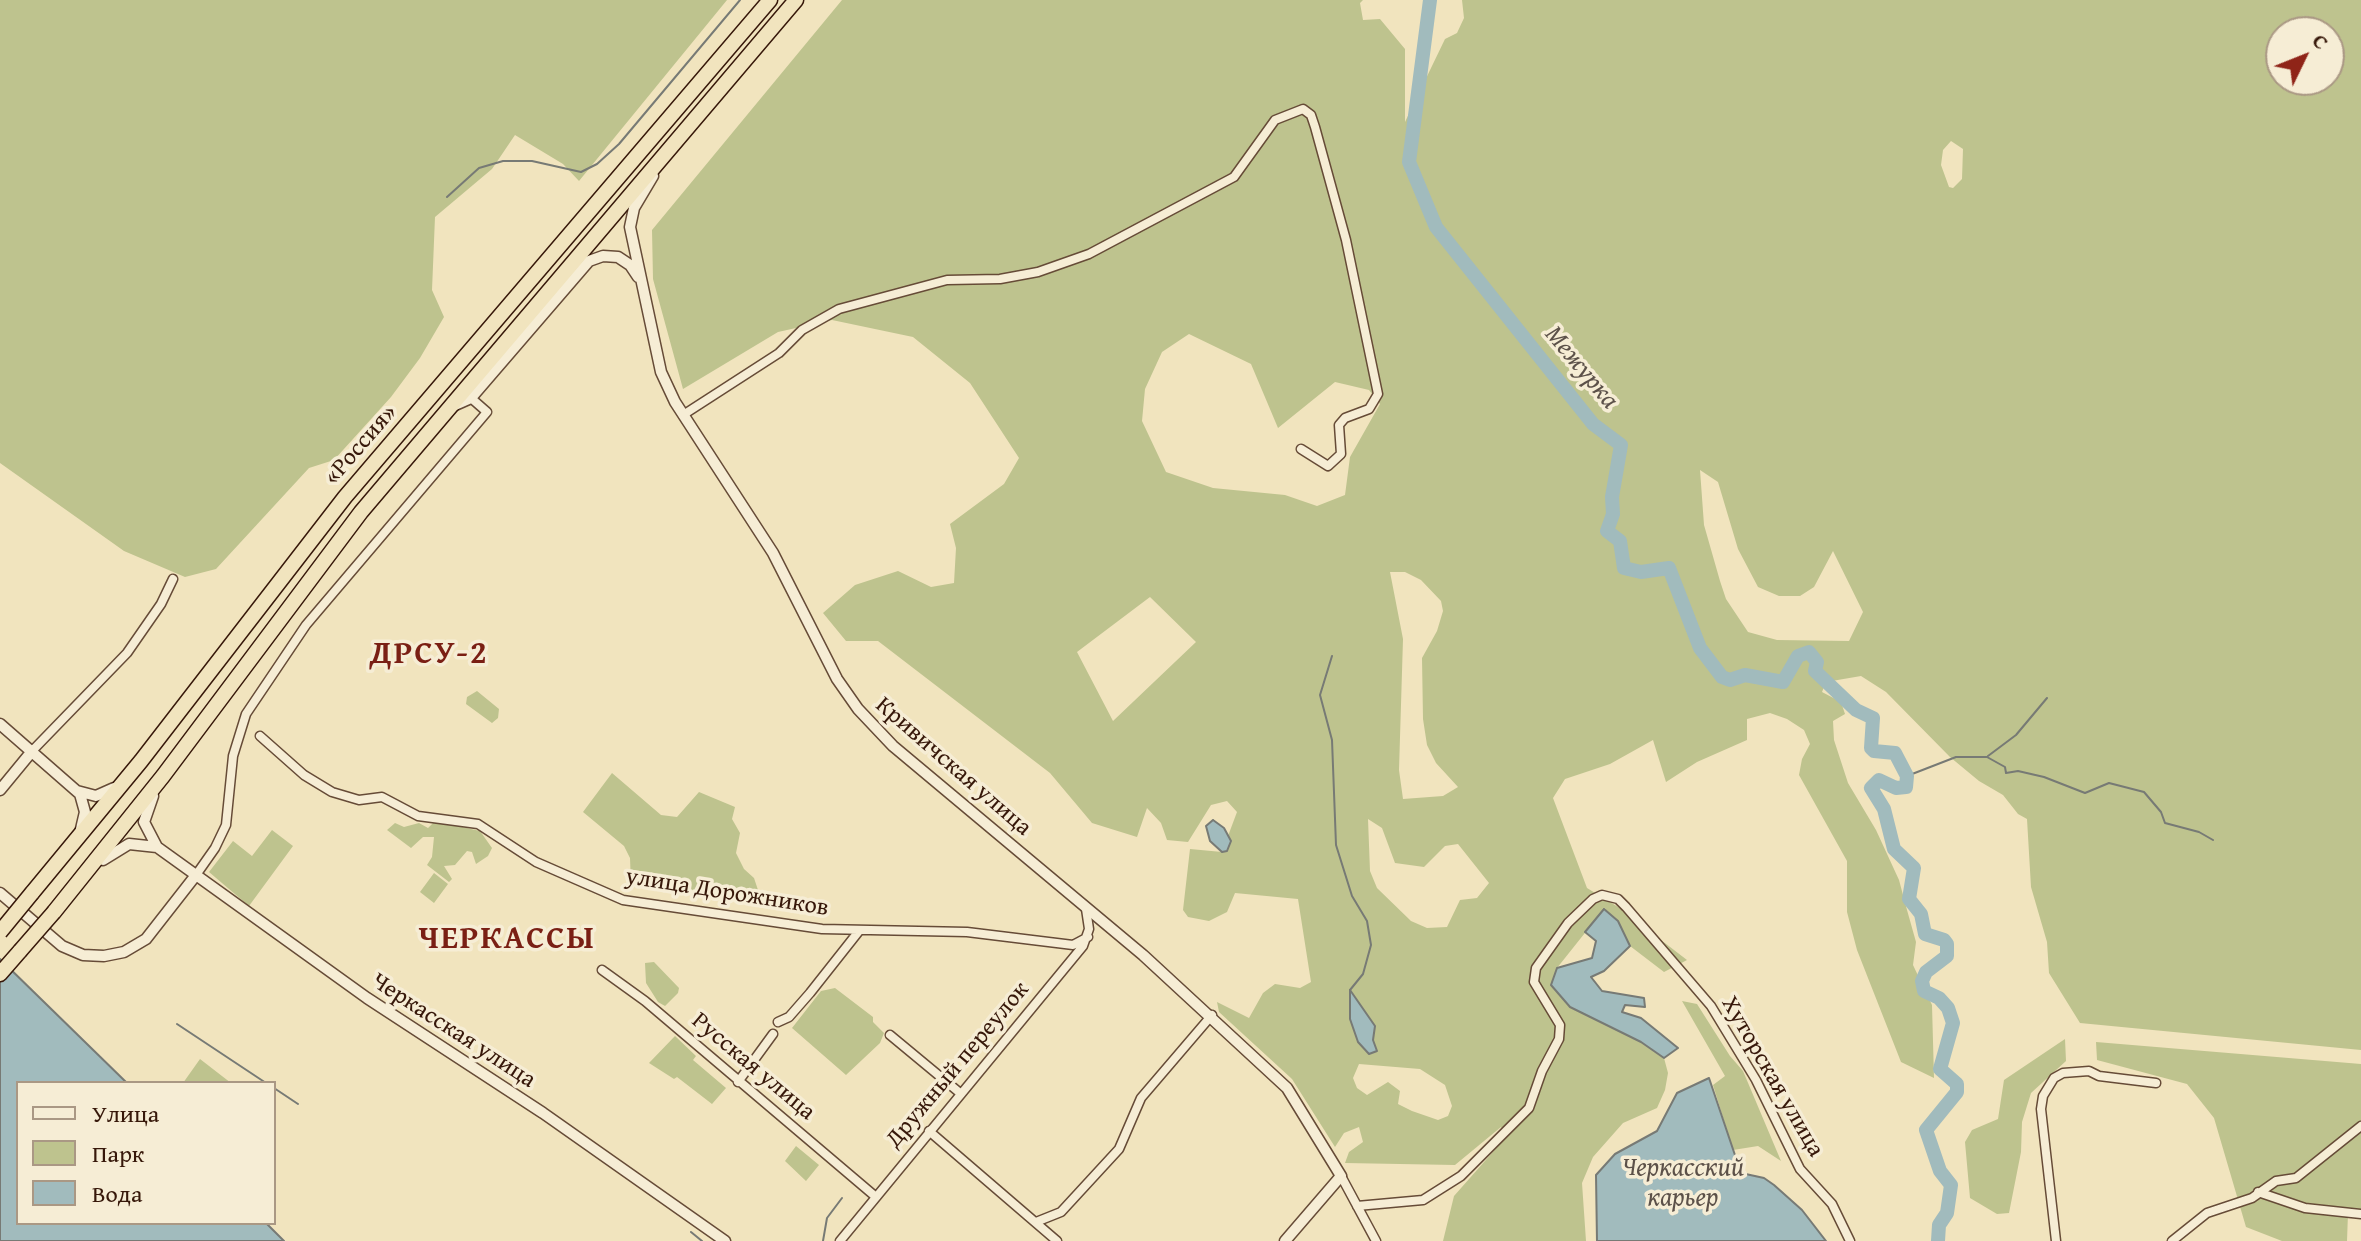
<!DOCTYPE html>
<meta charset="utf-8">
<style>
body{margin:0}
#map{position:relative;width:2361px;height:1241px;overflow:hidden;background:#f1e4be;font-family:"Gentium Book Plus",serif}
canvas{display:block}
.legend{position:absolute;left:16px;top:1081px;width:260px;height:144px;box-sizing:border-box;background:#f6edd5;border:2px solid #aa9884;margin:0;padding:10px 14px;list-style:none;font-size:24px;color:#37180a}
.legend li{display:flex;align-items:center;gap:16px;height:40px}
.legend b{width:40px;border:2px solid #aa9884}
.north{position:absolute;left:2265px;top:16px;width:80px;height:80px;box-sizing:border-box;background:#f6edd5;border:2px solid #aa9884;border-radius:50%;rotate:47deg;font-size:22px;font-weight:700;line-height:32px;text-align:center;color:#37180a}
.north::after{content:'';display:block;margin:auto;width:28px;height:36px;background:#8f2418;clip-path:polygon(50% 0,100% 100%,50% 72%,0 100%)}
</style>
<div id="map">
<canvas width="2361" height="1241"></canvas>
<ul class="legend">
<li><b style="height:10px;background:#f6edd5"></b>Улица</li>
<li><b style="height:22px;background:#bec38e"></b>Парк</li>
<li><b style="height:22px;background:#a1bbbd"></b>Вода</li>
</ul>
<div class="north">С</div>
</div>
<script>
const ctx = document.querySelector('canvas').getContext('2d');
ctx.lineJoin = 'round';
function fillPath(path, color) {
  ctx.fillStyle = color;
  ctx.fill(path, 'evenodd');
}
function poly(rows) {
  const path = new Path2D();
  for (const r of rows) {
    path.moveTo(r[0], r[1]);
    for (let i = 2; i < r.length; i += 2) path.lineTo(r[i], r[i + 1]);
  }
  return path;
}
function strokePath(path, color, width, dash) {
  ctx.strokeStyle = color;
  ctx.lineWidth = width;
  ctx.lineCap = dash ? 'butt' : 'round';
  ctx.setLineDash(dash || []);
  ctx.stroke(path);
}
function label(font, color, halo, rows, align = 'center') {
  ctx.font = font + ' "Gentium Book Plus",serif';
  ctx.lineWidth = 7;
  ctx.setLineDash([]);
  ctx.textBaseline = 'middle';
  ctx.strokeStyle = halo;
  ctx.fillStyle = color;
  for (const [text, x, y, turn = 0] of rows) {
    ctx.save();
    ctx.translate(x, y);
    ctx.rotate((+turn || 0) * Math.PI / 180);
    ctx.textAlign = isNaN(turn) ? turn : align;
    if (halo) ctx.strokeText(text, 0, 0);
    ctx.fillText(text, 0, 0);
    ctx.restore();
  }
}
const green = poly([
 [0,0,727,0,579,181,563,164,515,135,492,169,435,217,432,290,444,317,420,358,391,397,334,460,309,468,216,569,185,577,124,551,0,463],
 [842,0,1363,0,1360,3,1363,20,1380,19,1405,49,1405,122,1445,39,1457,33,1464,18,1462,0,2361,0,2361,1050,2080,1023,2049,973,2047,942,2031,887,2027,819,2018,814,2003,795,1979,781,1950,757,1886,692,1861,676,1826,682,1822,692,1841,702,1845,714,1833,721,1834,740,1848,783,1876,830,1899,880,1907,910,1916,942,1913,965,1932,1005,1934,1078,1901,1062,1857,950,1847,912,1847,861,1799,775,1802,759,1810,744,1804,730,1787,719,1770,713,1747,719,1747,740,1697,762,1666,782,1653,740,1610,764,1565,779,1553,798,1587,888,1618,907,1687,960,1664,972,1630,946,1618,921,1604,909,1557,968,1552,985,1570,1007,1641,1042,1664,1058,1668,1073,1665,1090,1657,1108,1623,1123,1593,1157,1582,1183,1586,1241,1443,1241,1454,1196,1507,1136,1501,1127,1455,1165,1345,1163,1349,1152,1363,1142,1359,1127,1344,1133,1335,1147,1292,1079,1219,1012,1217,1002,1249,1018,1263,993,1275,984,1300,988,1311,982,1298,899,1235,893,1227,912,1209,921,1188,917,1183,910,1190,849,1222,852,1231,841,1228,836,1237,812,1227,801,1211,805,1188,842,1167,840,1161,823,1147,808,1137,837,1092,823,1050,773,878,641,846,641,823,613,855,585,898,571,931,587,954,583,956,548,950,524,1004,484,1019,458,970,383,913,337,832,320,778,332,683,389,653,279,652,230],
 [2281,32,2329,32,2329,80,2281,80],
 [1951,141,1963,149,1962,179,1953,188,1949,187,1941,165,1943,150],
 [1189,334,1251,364,1278,428,1335,382,1369,390,1380,404,1350,457,1345,495,1317,506,1285,495,1213,488,1166,472,1142,421,1145,389,1162,352],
 [1700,470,1718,482,1738,549,1758,587,1779,596,1800,596,1814,587,1833,551,1863,612,1849,641,1777,640,1748,632,1726,599,1720,581,1704,525],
 [1390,572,1405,572,1421,580,1441,601,1443,611,1437,631,1422,658,1423,719,1427,745,1436,763,1458,787,1443,796,1403,799,1399,770,1403,639],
 [1150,597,1196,642,1113,721,1077,652],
 [1368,819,1382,828,1395,863,1424,867,1445,846,1458,844,1489,883,1477,898,1460,900,1447,927,1427,928,1411,921,1377,888,1370,871],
 [1359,1064,1420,1069,1445,1085,1452,1106,1448,1116,1438,1120,1412,1111,1398,1104,1400,1091,1388,1082,1367,1095,1357,1088,1353,1078],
 [477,691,499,709,498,718,492,723,466,704,467,697],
 [612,773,661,815,677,817,699,792,735,807,732,819,740,833,736,853,744,869,754,878,760,896,755,902,631,884,630,858,624,846,583,812],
 [435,821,480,831,492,848,488,856,476,864,472,852,467,851,455,865,444,866,452,879,449,882,427,865,432,857,434,837,423,837,411,848,387,830,395,823,404,827,419,823,428,828],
 [272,830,293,846,249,906,209,872,233,841,252,856],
 [434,873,448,884,434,903,420,892],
 [654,962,679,988,678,993,665,1006,658,1002,646,983,645,963],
 [835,988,873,1017,873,1022,884,1033,880,1043,846,1075,792,1028,821,991],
 [1682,1001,1697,1004,1730,1056,1743,1071,1781,1161,1758,1146,1733,1150,1713,1085,1725,1076],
 [675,1036,696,1056,693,1060,726,1088,712,1104,677,1077,674,1079,649,1063],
 [2065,1039,2066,1061,2031,1093,2022,1122,2021,1152,2009,1213,1997,1214,1970,1198,1965,1142,1972,1130,1998,1119,2004,1080],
 [2096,1042,2361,1064,2361,1210,2348,1213,2347,1241,2282,1241,2246,1227,2214,1118,2187,1084,2097,1060],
 [200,1059,231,1083,183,1083],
 [796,1146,819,1165,806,1181,785,1161]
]);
const water = poly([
 [1213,820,1224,828,1231,841,1227,851,1222,852,1210,841,1206,826,1213,820],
 [1604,909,1618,921,1630,946,1604,971,1591,977,1602,991,1644,998,1645,1007,1625,1005,1622,1012,1641,1018,1678,1048,1664,1058,1641,1042,1570,1007,1551,985,1557,968,1592,958,1596,941,1585,932,1604,909],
 [0,959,127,1083,18,1083,18,1223,266,1223,284,1241,0,1241,0,959],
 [1350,990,1375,1026,1373,1040,1377,1051,1369,1054,1358,1042,1350,1019,1350,990],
 [1709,1078,1741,1173,1764,1178,1774,1185,1802,1210,1826,1241,1597,1241,1596,1175,1615,1154,1657,1131,1677,1093,1709,1078]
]);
const stream = poly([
 [447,197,479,168,503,161,532,161,581,172,597,164,619,144,740,0],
 [1332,656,1320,695,1332,740,1336,845,1352,896,1367,921,1371,945,1363,974,1350,990],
 [1988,756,2016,735,2047,698],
 [1907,776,1956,757,1987,757,2005,767,2006,773,2018,771,2044,777,2085,793,2109,783,2144,792,2161,812,2165,823,2199,832,2213,840],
 [177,1024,266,1083],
 [274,1088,298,1104],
 [691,1232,702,1241],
 [823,1241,827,1218,842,1198]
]);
const river = poly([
 [1430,0,1409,162,1436,227,1593,424,1621,445,1612,497,1613,514,1607,531,1620,541,1624,568,1641,572,1669,568,1700,648,1722,677,1730,680,1745,675,1783,682,1798,656,1809,652,1817,662,1815,671,1856,710,1873,718,1871,748,1874,751,1895,753,1907,776,1906,787,1896,788,1879,780,1871,788,1884,809,1894,849,1914,868,1909,899,1921,914,1925,934,1944,940,1947,944,1947,956,1926,972,1922,981,1924,991,1939,998,1948,1008,1953,1023,1940,1069,1957,1084,1957,1092,1926,1130,1940,1171,1951,1185,1947,1213,1939,1225,1938,1241]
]);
const minor = poly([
 [683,415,779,353,802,330,839,309,947,280,1000,279,1038,272,1089,254,1234,177,1275,120,1303,109,1311,115,1315,127,1346,240,1378,394,1369,409,1345,418,1339,425,1341,454,1328,466,1301,449],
 [260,736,304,775,332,792,359,800,382,797,418,816,478,824,536,862,623,900,822,929,967,932,1073,945,1088,937],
 [33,750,127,653,161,604,173,579],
 [196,875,215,848,226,825,233,756,246,714,306,625,487,412,471,398],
 [602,970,645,1001,876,1197],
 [778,1022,789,1017,810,993,859,931],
 [890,1035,960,1093],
 [738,1082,773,1034],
 [929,1131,1057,1241],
 [1341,1176,1376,1241],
 [2258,1192,2305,1208,2361,1214],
 [1357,1206,1423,1200,1461,1176,1529,1108,1542,1071,1559,1039,1560,1025,1534,982,1536,968,1568,923,1593,899,1602,895,1618,899,1626,907,1711,1006,1756,1080,1800,1169,1832,1204,1850,1241],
 [1036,1222,1061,1212,1119,1149,1141,1098,1212,1015],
 [840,1241,1083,946,1089,929,1086,909],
 [2056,1241,2041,1109,2043,1096,2054,1078,2063,1073,2089,1071,2099,1076,2156,1083],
 [2172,1241,2207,1213,2252,1198,2276,1181,2296,1178,2361,1126]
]);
const tertiary = poly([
 [653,176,634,208,630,227,661,372,675,402,773,553,837,679,858,709,893,746,1143,955,1287,1088,1341,1176,1285,1241],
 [453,406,471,398,589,261,603,256,618,257,630,265,638,277],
 [0,724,80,794,85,812,81,829],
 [0,790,33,750],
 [77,791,96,796,114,788],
 [153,796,144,822,157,847,367,998,543,1113,725,1241],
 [103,860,129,844,157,847],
 [0,893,62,946,83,955,104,956,124,952,146,939,196,875]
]);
const trunk = poly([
 [32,893,141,761,345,497,770,0],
 [54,912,163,776,361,512,796,0],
 [0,974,20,951]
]);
const trunkBridge = poly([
 [0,932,32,893],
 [20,951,54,912]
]);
const streetNames = [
 ["«Россия»",361,445,-49],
 ["Кривичская улица",953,767,41],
 ["улица Дорожников",727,893,9],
 ["Черкасская улица",453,1031,33],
 ["Дружный переулок",958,1065,-50],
 ["Русская улица",753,1067,40],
 ["Хуторская улица",1772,1077,60]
];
const waterNames = [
 ["Межурка",1581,368,50],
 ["Черкасский",1683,1168],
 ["карьер",1683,1198]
];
const districtNames = [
 ["ДРСУ-2",429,655],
 ["ЧЕРКАССЫ",507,940]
];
fillPath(green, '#bec38e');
fillPath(water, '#a1bbbd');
strokePath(water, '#777a75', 2);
strokePath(stream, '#777a75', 2);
strokePath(river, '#a1bbbd', 14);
strokePath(minor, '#664b37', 11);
strokePath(tertiary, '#664b37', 13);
strokePath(trunk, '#37180a', 17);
strokePath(minor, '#f6edd5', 8);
strokePath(tertiary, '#f6edd5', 10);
strokePath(trunk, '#f1e4be', 14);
strokePath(trunkBridge, '#37180a', 17, []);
strokePath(trunkBridge, '#f1e4be', 14);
label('24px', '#37180a', '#f6edd5', streetNames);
label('italic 26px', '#5c5149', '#f6edd5', waterNames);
ctx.letterSpacing = '2px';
label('bold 32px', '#7a1f14', '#f6edd5', districtNames);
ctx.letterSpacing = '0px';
</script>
